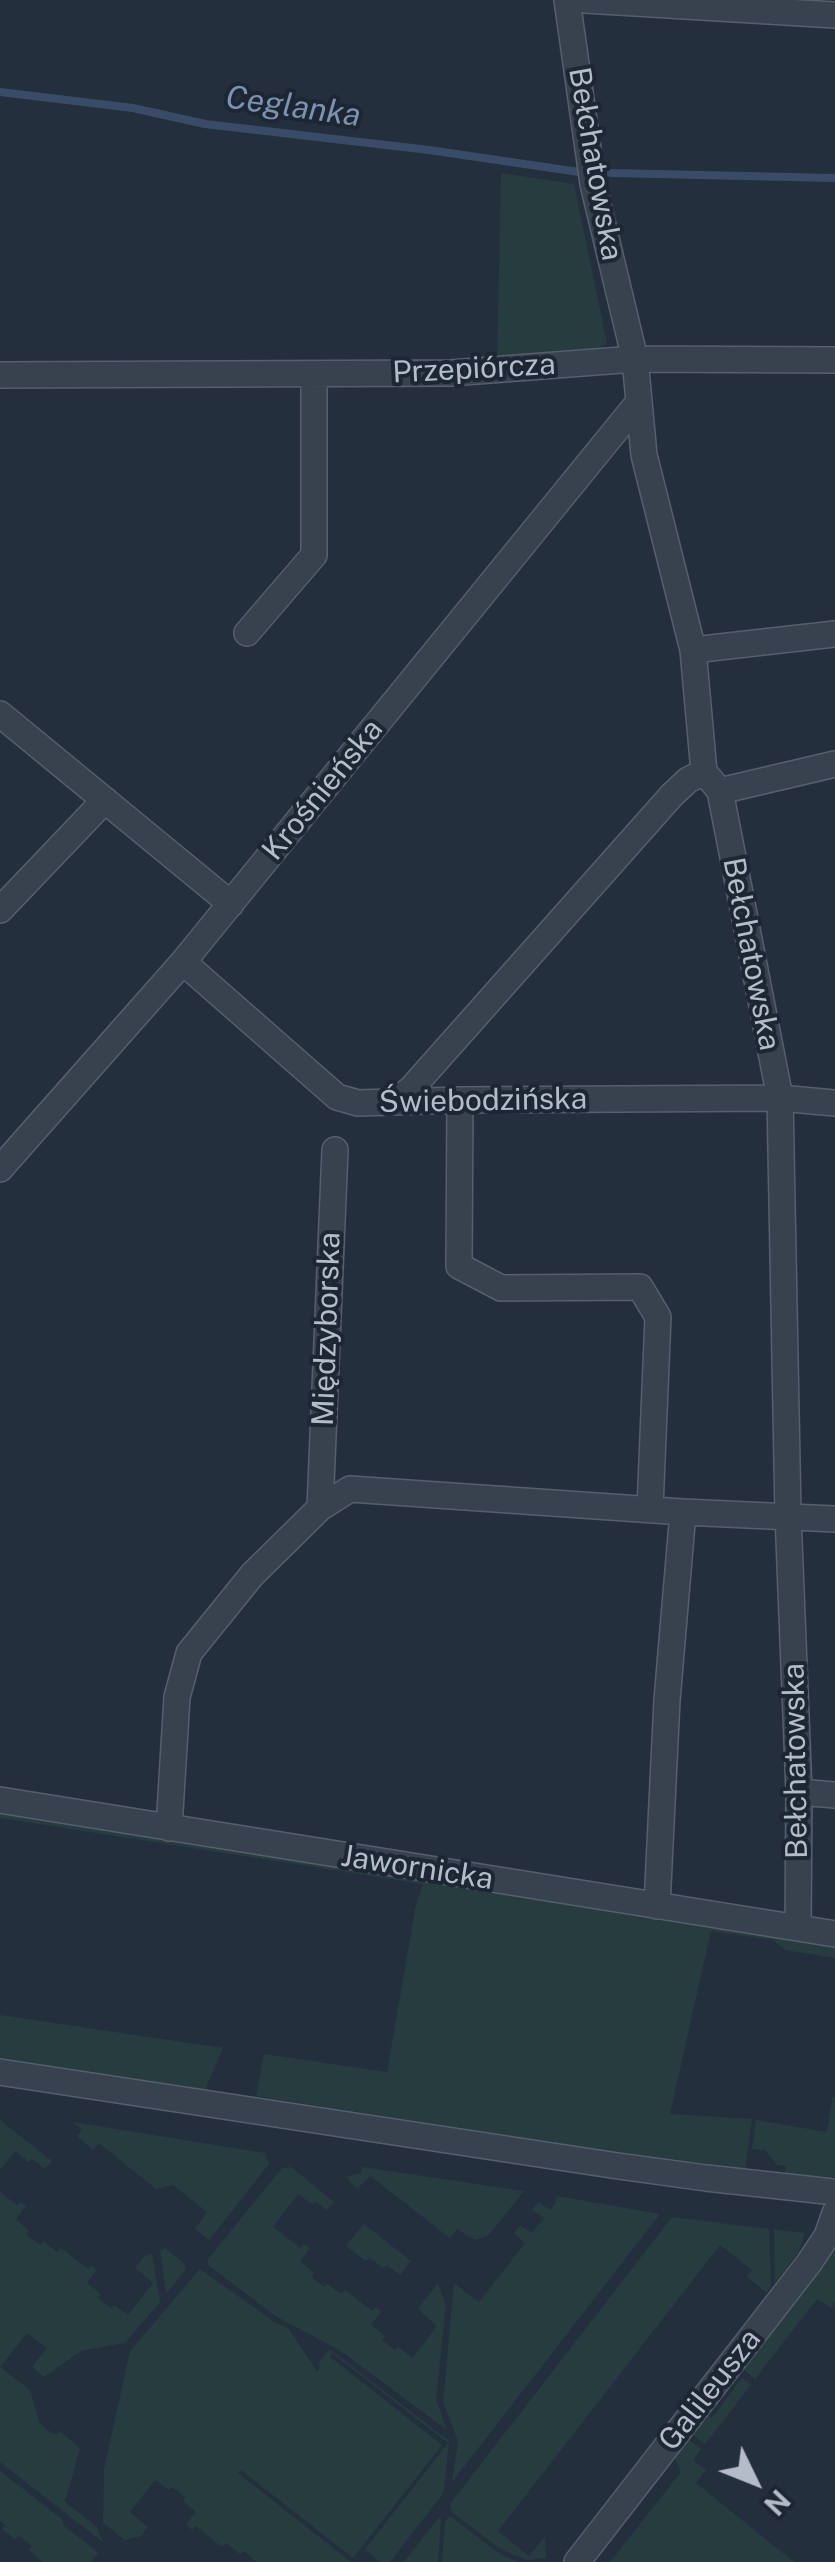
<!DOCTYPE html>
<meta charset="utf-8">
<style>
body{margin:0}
#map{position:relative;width:835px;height:2562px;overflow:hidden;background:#242f3e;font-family:"Public Sans",sans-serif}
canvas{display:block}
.north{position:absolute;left:705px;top:2432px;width:100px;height:100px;-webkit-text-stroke:8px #1d2633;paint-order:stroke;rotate:133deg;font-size:28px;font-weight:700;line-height:40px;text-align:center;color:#b4bcc9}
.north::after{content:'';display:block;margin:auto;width:35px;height:45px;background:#b4bcc9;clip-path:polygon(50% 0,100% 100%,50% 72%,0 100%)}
</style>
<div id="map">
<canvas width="835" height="2562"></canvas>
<div class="north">N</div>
</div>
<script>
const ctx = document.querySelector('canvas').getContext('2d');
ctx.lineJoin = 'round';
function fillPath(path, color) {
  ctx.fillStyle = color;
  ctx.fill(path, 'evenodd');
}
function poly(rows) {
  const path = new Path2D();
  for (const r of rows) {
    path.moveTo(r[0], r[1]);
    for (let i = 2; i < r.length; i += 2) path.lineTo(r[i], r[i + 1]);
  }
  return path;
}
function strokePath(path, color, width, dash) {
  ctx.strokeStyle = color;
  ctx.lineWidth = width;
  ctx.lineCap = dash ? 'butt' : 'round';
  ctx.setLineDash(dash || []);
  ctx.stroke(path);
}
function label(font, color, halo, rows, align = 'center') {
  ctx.font = font + ' "Public Sans",sans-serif';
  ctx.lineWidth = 8;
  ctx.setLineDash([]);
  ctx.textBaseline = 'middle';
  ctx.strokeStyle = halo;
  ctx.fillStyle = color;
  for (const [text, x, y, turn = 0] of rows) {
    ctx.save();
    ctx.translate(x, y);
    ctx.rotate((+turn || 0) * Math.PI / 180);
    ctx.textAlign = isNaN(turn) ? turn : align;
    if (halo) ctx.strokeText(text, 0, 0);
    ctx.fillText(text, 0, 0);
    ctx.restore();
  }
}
const green = poly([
 [501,173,574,184,607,343,589,356,497,359],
 [0,1811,835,1946,835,1958,785,1950,773,1940,711,1931,670,2114,752,2119,745,2170,674,2162,256,2096,264,2054,387,2072,416,1904,423,1884,0,1818],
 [0,2015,223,2048,205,2090,0,2058],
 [833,2096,835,2097,835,2177,785,2174,786,2166,777,2165,765,2150,752,2149,756,2120,827,2132],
 [0,2120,52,2161,45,2169,32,2159,29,2162,15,2151,0,2170],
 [73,2122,265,2153,269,2164,209,2240,195,2229,207,2212,173,2185,156,2189,99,2143,93,2150,77,2136,82,2130],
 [291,2167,334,2202,327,2210,315,2201,312,2204,298,2194,273,2227,301,2248,304,2244,310,2248,300,2262,314,2273,312,2277,324,2287,328,2284,341,2294,345,2290,372,2311,376,2307,381,2312,371,2325,385,2336,382,2340,395,2350,398,2347,413,2358,437,2326,418,2309,438,2283,446,2305,436,2400,447,2430,341,2351,277,2317,208,2265,208,2259,282,2168],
 [362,2167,524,2191,488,2236,475,2240,457,2229,450,2238,370,2176,357,2189,346,2177,361,2173],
 [0,2192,17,2205,21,2202,26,2206,16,2219,29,2231,27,2235,40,2245,43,2241,57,2252,61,2248,88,2269,91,2265,97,2270,87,2283,101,2294,98,2298,111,2308,114,2305,128,2315,153,2283,135,2268,144,2257,152,2253,160,2302,125,2343,81,2351,44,2377,32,2367,47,2348,27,2333,0,2367],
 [557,2196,660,2214,452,2482,458,2441,443,2402,454,2283,479,2302,525,2243,514,2233,520,2225,532,2233,544,2218,532,2210,538,2202,550,2210,555,2204],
 [672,2217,769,2229,771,2287,767,2293,747,2277,752,2270,720,2245,498,2531,529,2556,545,2537,546,2558,527,2560,500,2549,452,2512,450,2504],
 [364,2224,411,2261,400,2275,387,2265,383,2268,369,2257,366,2261,346,2246],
 [774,2229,805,2233,799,2251,775,2283],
 [835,2240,835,2303,831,2308,817,2299,755,2379,738,2365],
 [165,2248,185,2264,186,2269,166,2294,160,2250],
 [200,2269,274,2322,288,2328,317,2371,320,2368,318,2364,329,2350,332,2351,449,2441,444,2492,390,2562,380,2562,365,2549,448,2443,332,2353,330,2357,442,2445,353,2558,241,2470,238,2473,351,2562,256,2562,244,2551,240,2554,226,2543,222,2547,196,2526,192,2530,186,2525,196,2512,183,2501,185,2497,172,2487,169,2490,155,2480,130,2512,148,2527,141,2536,125,2540,103,2523,104,2469,130,2351],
 [0,2367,30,2390,40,2424,53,2434,61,2432,80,2448,65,2502,96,2526,104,2543,0,2462],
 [742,2378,751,2385,705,2444,687,2430,702,2411,712,2418],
 [684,2436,701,2449,693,2460,706,2470,696,2483,794,2562,610,2562,681,2472,671,2451],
 [0,2471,62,2519,64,2526,98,2552,91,2562,42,2562,29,2550,32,2546,19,2536,15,2539,2,2529,5,2525,0,2521],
 [450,2516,497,2552,517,2562,442,2562,445,2522],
 [439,2517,441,2519,438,2562,404,2562]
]);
const stream = poly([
 [0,92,133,108,205,124,429,150,579,172],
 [611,173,835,178]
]);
const street = poly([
 [567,0,593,184,635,359,644,455,693,650,704,772,720,791,780,1098,788,1515,799,1792,798,1928],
 [585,0,835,15],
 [0,375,451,373,635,359,835,360],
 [247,633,314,555,314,375],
 [693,650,835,634],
 [0,714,231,904],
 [720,791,835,764],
 [0,910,105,800],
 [183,962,337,1097,358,1103,460,1100,780,1098,835,1103],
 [460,1100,459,1266,501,1288,640,1287,658,1317,650,1508],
 [394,1102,411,1089,672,795,688,780,704,772],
 [0,1169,183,962,638,403],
 [320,1508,335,1150],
 [799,1792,835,1795],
 [0,1800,835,1934],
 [169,1828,177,1697,189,1653,252,1575,320,1508,350,1489,683,1512,835,1519],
 [657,1906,667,1700,683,1512],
 [0,2072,618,2166,706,2178,835,2192],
 [577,2562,809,2263,827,2236,835,2213]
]);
const streetNames = [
 ["Bełchatowska",595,164,80],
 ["Przepiórcza",474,369,-3],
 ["Krośnieńska",323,790,-51],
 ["Bełchatowska",751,954,79],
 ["Świebodzińska",483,1101,-1],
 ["Międzyborska",327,1329,-88],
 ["Bełchatowska",796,1761,-91],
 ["Jawornicka",417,1868,9],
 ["Galileusza",710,2390,-52]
];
const waterNames = [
 ["Ceglanka",293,107,8]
];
fillPath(green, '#263c3f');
strokePath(stream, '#394c67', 8);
strokePath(street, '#565f6c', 28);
strokePath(street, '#38414e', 25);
label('30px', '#b4bcc9', '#1d2633', streetNames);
label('italic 32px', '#7c92b1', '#1d2633', waterNames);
</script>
